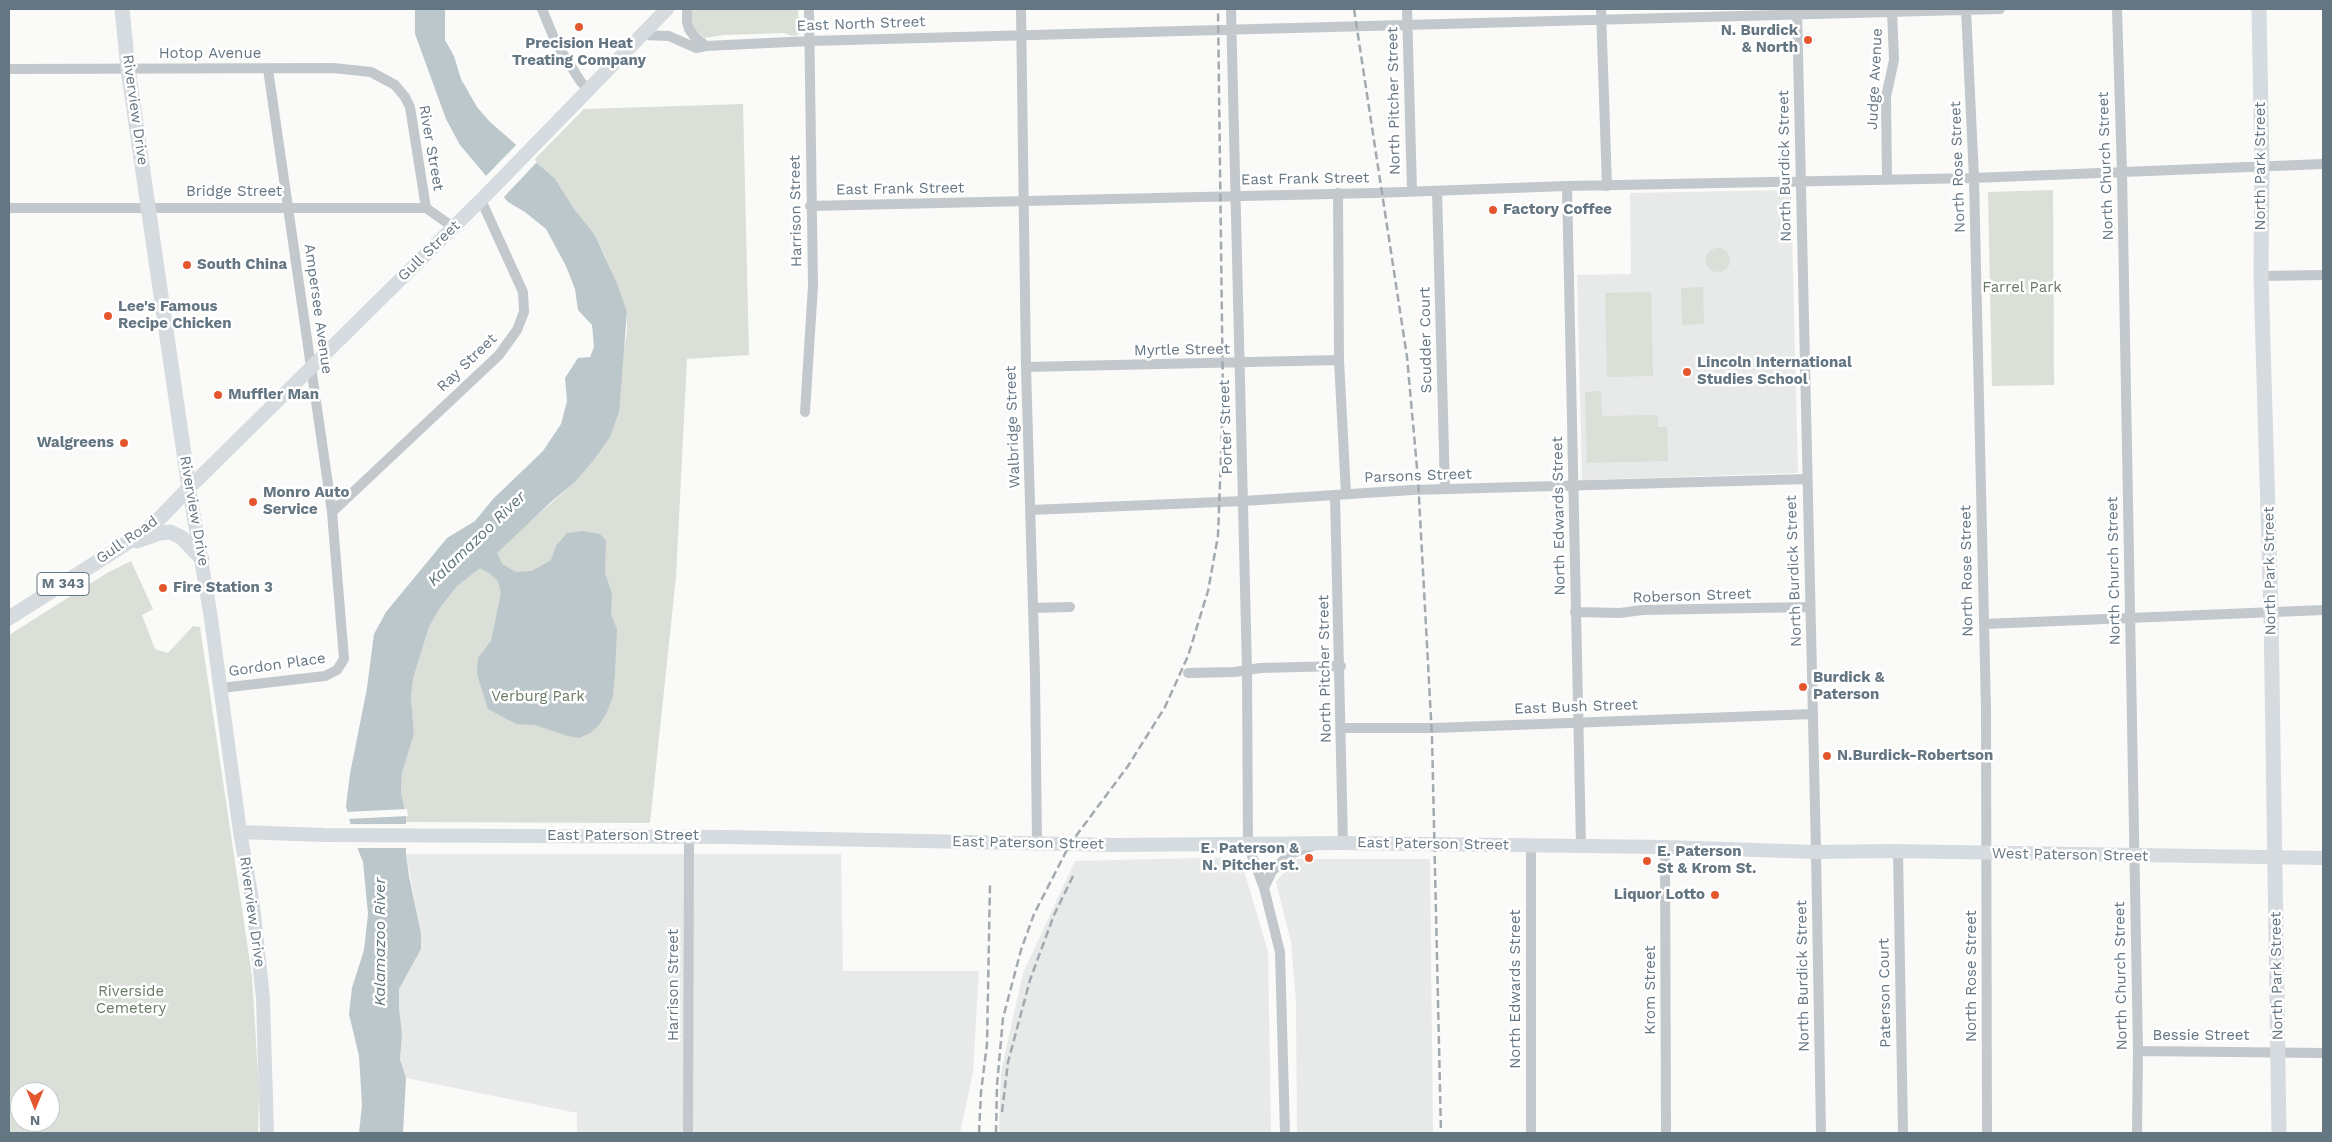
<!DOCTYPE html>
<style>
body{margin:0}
#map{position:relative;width:2332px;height:1142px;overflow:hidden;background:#fafaf8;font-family:"Work Sans",sans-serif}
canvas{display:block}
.frame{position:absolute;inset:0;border:10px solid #657683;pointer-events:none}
.north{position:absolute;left:10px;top:1082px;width:50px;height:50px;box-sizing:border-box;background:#fff;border:1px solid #c1c8cd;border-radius:50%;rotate:180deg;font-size:14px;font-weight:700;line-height:20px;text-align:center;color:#657683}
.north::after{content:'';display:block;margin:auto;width:18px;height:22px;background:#e4572e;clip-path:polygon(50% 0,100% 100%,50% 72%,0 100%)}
</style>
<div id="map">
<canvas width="2332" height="1142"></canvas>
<div class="frame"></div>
<div class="north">N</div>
</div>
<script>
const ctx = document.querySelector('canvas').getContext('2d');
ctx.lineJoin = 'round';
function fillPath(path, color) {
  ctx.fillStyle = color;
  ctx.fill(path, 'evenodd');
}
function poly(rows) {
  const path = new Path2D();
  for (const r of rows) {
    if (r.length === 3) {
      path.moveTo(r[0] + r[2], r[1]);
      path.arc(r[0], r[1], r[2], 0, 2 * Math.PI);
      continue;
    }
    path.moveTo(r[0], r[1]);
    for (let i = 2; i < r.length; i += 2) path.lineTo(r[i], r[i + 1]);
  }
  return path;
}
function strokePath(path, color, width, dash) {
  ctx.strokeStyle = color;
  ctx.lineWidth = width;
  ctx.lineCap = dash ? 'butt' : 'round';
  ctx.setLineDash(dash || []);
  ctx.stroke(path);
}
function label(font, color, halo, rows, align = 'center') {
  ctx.font = font + ' "Work Sans",sans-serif';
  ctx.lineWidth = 5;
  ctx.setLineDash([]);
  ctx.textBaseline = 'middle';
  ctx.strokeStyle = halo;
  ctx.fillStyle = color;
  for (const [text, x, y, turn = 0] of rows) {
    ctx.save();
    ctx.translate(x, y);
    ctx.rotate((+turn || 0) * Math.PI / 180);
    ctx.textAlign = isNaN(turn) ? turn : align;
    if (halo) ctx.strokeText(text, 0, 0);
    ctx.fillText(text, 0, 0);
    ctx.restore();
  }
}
const built = poly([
 [1791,190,1798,473,1582,480,1577,275,1631,274,1630,193],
 [406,854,841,854,843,971,979,971,973,1072,960,1133,577,1133,577,1113,406,1078,400,1059,402,1035,399,1007,399,989,421,949,421,933],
 [1240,857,1268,951,1271,1133,999,1133,1001,1072,1023,973,1075,861],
 [1294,859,1430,859,1433,1133,1297,1133,1296,1003,1291,942,1276,882]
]);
const green = poly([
 [691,9,798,9,799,21,802,29,798,35,793,36,784,33,724,35,705,38,696,31,692,24],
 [743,104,749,355,687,359,676,577,650,823,406,822,401,792,402,773,414,734,411,698,413,679,429,627,440,608,457,586,574,483,623,354,627,332,627,312,605,256,595,235,533,161,584,109],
 [2053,190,2054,385,1992,386,1988,192],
 [1718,260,12],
 [1703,287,1704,324,1682,325,1681,288],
 [1651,292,1653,376,1607,377,1605,293],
 [1601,391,1602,416,1658,415,1658,427,1667,427,1668,461,1587,463,1585,392],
 [131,561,153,609,142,615,155,649,168,653,193,626,200,627,252,976,259,1090,258,1133,9,1133,9,635,107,573],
 [20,1092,50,1092,50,1122,20,1122]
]);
const water = poly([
 [415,9,445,9,445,40,454,56,461,79,477,107,489,121,555,179,574,209,595,235,618,286,627,312,619,412,610,437,593,461,574,483,552,501,497,553,502,564,516,572,532,571,551,560,556,546,567,533,583,531,600,534,606,541,605,573,612,594,611,615,617,629,615,672,613,696,607,712,599,725,590,733,579,738,568,736,535,725,516,724,488,709,477,674,478,658,491,641,501,593,498,581,489,573,480,568,457,586,440,608,429,627,413,679,411,698,414,734,402,773,401,792,406,817,406,854,409,876,421,933,421,949,399,989,399,1007,402,1035,400,1059,406,1078,403,1133,359,1133,362,1105,359,1056,349,1014,352,988,364,950,368,914,363,862,355,842,346,806,350,774,367,688,374,634,386,612,447,538,475,521,493,499,543,451,561,424,567,401,565,378,578,358,590,357,594,347,592,325,578,310,575,289,566,266,546,229,525,212,508,202,460,145,446,119,415,34]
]);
const pier = poly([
 [518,143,537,162,502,199,484,178],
 [407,809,408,816,347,819,345,812],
 [348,824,408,824,408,848,354,848]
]);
const street = poly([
 [542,9,556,43,581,82,589,90],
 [687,9,687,22,689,29,694,36,706,46],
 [1021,9,1026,367,1035,675,1037,843],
 [1231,9,1247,670,1248,845,1264,888,1280,952,1285,1133],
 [1407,9,1412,191],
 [1601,9,1607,186],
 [1797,9,1816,852,1821,1133],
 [1966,9,1974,178,1986,710,1987,1133],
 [2117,9,2122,172,2138,1051,2137,1133],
 [642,35,669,36,696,48,706,46,810,41,2000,9],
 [9,69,333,68,371,72,395,85,405,97,410,107,426,208],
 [1887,179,1886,97,1894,60,1892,11],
 [1567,186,1581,846],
 [1437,191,1445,489],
 [1338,193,1339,360,1346,494],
 [810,206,1374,193,1567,186,1974,178,2323,164],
 [9,208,426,208,453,227],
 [2261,276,2323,275],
 [1026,367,1339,360],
 [805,412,813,286,809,9],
 [1335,495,1343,843],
 [1031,510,1243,501,1412,490,1807,479],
 [332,512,499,355,517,330,524,312,523,292,481,200],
 [1033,608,1070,607],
 [1575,612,1620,613,1642,610,1810,607],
 [1984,624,2323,610],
 [1188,673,1235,672,1260,668,1341,666],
 [221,688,325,676,337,670,344,659,332,512,268,69],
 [1341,728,1433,728,1813,714],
 [1531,845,1531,1133],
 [1665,847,1666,1133],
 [1898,852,1903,1133],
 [1264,888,1272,871,1290,854,1312,846],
 [2138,1051,2323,1053],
 [688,1133,689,837]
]);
const secondary = poly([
 [240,832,324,835,727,837,1115,845,1343,843,1665,847,1816,852,1890,851,2323,858],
 [267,1133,263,998,253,905,240,832,210,612,189,488,484,197,667,9]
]);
const primary = poly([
 [2259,9,2262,167,2261,276,2271,613,2279,1133],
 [137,541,160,533,170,532,181,537,202,559],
 [9,618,141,534,161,517,189,488,128,69,122,9]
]);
const rail = poly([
 [1354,9,1407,357,1418,479,1432,737,1441,1133],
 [1002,1112,1008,1062,1030,980,1054,915,1074,874],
 [979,1133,981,1092,987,1044,990,884],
 [996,1133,997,1085,1003,1018,1021,950,1034,914,1070,844,1128,766,1165,707,1188,656,1208,591,1218,536,1223,401,1218,9]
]);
const markers = [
 [579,27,5,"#e4572e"],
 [1808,40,5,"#e4572e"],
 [1493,210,5,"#e4572e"],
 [187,265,5,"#e4572e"],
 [108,316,5,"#e4572e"],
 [1687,372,5,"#e4572e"],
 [218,395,5,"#e4572e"],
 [124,443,5,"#e4572e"],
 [253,502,5,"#e4572e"],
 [163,588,5,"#e4572e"],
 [1803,687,5,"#e4572e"],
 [1827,756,5,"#e4572e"],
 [1309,858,5,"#e4572e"],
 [1647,861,5,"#e4572e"],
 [1715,895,5,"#e4572e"]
];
const shields = [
 [63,584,52]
];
const shieldNames = [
 ["M 343",63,584]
];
const streetNames = [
 ["East North Street",861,24,-2],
 ["Hotop Avenue",210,54],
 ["Judge Avenue",1875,79,-87],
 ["North Pitcher Street",1394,101,-91],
 ["Riverview Drive",135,110,82],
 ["River Street",431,148,80],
 ["North Burdick Street",1785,166,-91],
 ["North Church Street",2106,166,-92],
 ["North Park Street",2261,166,-90],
 ["North Rose Street",1958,167,-92],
 ["East Frank Street",1305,179,-1],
 ["East Frank Street",900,189,-1],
 ["Bridge Street",234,192],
 ["Harrison Street",796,211,-91],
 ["Gull Street",429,251,-44],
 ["Ampersee Avenue",318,309,82],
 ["Scudder Court",1426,340,-91],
 ["Myrtle Street",1182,350,-1],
 ["Ray Street",467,363,-44],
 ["Walbridge Street",1013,427,-92],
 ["Porter Street",1226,427,-92],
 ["Parsons Street",1418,476,-2],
 ["Riverview Drive",194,511,80],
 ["North Edwards Street",1559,516,-91],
 ["Gull Road",127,540,-35],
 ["North Burdick Street",1794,571,-92],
 ["North Rose Street",1967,571,-91],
 ["North Church Street",2114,571,-91],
 ["North Park Street",2270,571,-91],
 ["Roberson Street",1692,596,-2],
 ["Gordon Place",277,665,-8],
 ["North Pitcher Street",1325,669,-91],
 ["East Bush Street",1576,707,-2],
 ["East Paterson Street",623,836],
 ["East Paterson Street",1028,843,1],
 ["East Paterson Street",1433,844,1],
 ["West Paterson Street",2070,855,1],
 ["Riverview Drive",252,912,82],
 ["North Burdick Street",1803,976,-91],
 ["North Rose Street",1972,976,-90],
 ["North Church Street",2121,976,-91],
 ["North Park Street",2277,976,-91],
 ["Harrison Street",674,985,-90],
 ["North Edwards Street",1516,989,-90],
 ["Krom Street",1651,990,-90],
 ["Paterson Court",1885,993,-91],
 ["Bessie Street",2201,1036]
];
const poiNames = [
 ["N. Burdick",1798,31,"right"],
 ["& North",1798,48,"right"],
 ["Precision Heat",579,44,"center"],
 ["Treating Company",579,61,"center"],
 ["Factory Coffee",1503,210],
 ["South China",197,265],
 ["Lee's Famous",118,307],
 ["Recipe Chicken",118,324],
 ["Lincoln International",1697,363],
 ["Studies School",1697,380],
 ["Muffler Man",228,395],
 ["Walgreens",114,443,"right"],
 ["Monro Auto",263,493],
 ["Service",263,510],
 ["Fire Station 3",173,588],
 ["Burdick &",1813,678],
 ["Paterson",1813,695],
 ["N.Burdick-Robertson",1837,756],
 ["E. Paterson &",1299,849,"right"],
 ["N. Pitcher st.",1299,866,"right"],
 ["E. Paterson",1657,852],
 ["St & Krom St.",1657,869],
 ["Liquor Lotto",1705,895,"right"]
];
const parkNames = [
 ["Farrel Park",2022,288],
 ["Verburg Park",538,697],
 ["Riverside",131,992],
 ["Cemetery",131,1009]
];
const waterNames = [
 ["Kalamazoo River",477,539,-44],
 ["Kalamazoo River",380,942,-90]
];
fillPath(built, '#e8e9e9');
fillPath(green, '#dadfd7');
fillPath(water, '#bbc7cb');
fillPath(pier, '#fafaf8');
strokePath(street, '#c3c8cc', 10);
strokePath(secondary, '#d6dbdf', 14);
strokePath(primary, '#d6dbdf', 15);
strokePath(rail, '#a2aab0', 2.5, [8, 4]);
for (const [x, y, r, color] of markers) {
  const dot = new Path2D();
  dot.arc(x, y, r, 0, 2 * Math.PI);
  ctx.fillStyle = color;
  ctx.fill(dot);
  strokePath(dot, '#fff', 2);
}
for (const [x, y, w] of shields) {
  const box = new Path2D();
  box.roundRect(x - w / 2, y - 11.5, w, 23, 4);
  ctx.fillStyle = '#fff';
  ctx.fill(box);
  strokePath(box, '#657683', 1);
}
label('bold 14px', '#657683', null, shieldNames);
label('15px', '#657683', '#fff', streetNames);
label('bold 15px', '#657683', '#fff', poiNames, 'left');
label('15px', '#687a64', '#fff', parkNames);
label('italic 16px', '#60757c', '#fff', waterNames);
</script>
